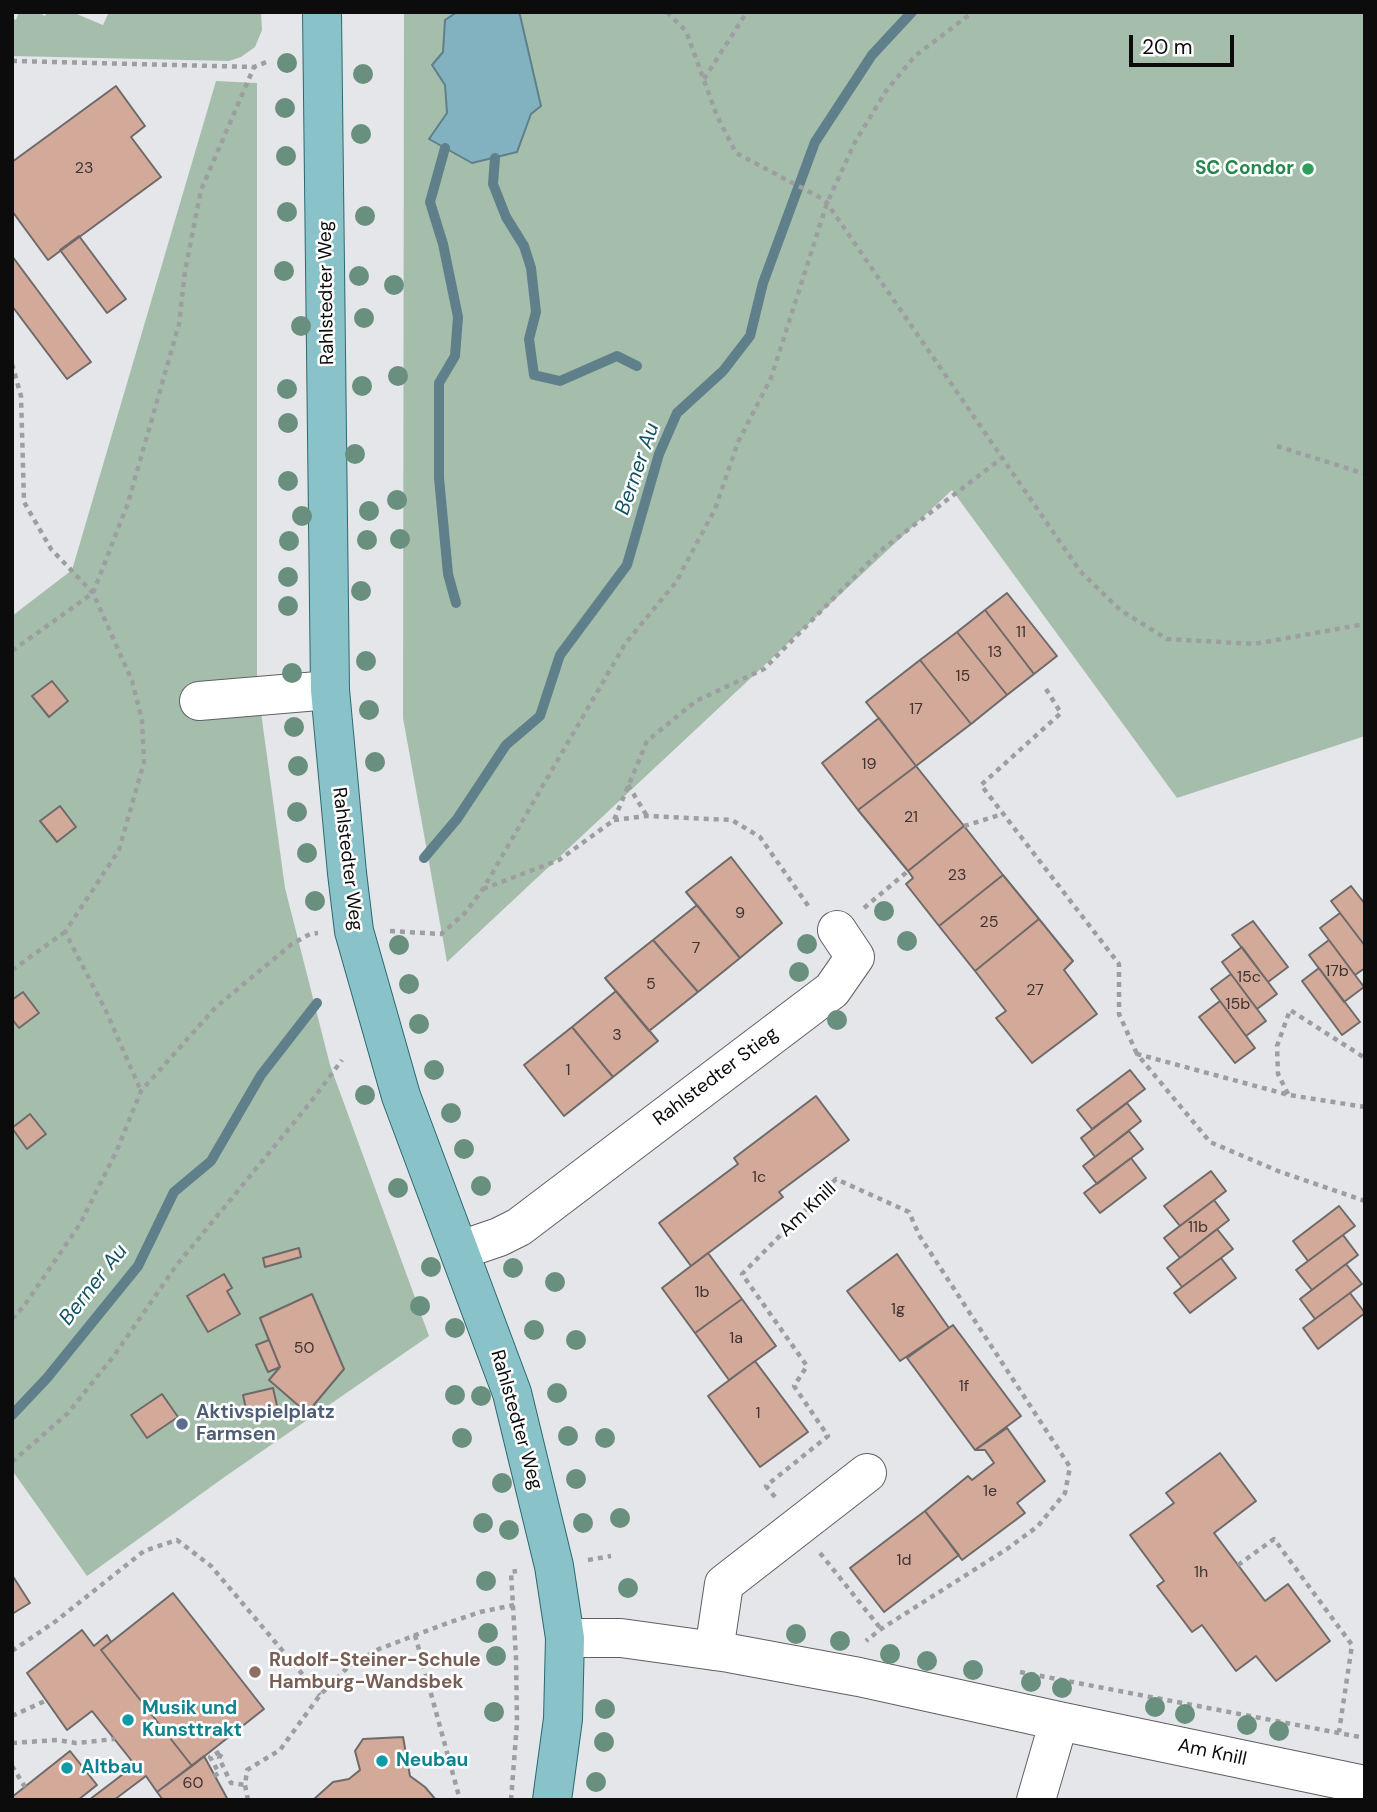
<!DOCTYPE html>
<style>
body{margin:0}
#map{position:relative;width:1377px;height:1812px;overflow:hidden;background:#e5e6e9;font-family:"DM Sans",sans-serif}
canvas{display:block}
.frame{position:absolute;inset:0;border:14px solid #0c0c0d;pointer-events:none}
.scale{position:absolute;left:1129px;top:35px;width:105px;height:32px;box-sizing:border-box;border:4px solid #0c0c0d;border-top:0;padding-left:9px;font-size:21px;line-height:24px;white-space:nowrap;color:#0c0c0d;-webkit-text-stroke:5px #fff;paint-order:stroke}
</style>
<div id="map">
<canvas width="1377" height="1812"></canvas>
<div class="frame"></div>
<div class="scale">20 m</div>
</div>
<script>
const ctx = document.querySelector('canvas').getContext('2d');
ctx.lineJoin = 'round';
function fillPath(path, color) {
  ctx.fillStyle = color;
  ctx.fill(path, 'evenodd');
}
function poly(rows) {
  const path = new Path2D();
  for (const r of rows) {
    path.moveTo(r[0], r[1]);
    for (let i = 2; i < r.length; i += 2) path.lineTo(r[i], r[i + 1]);
  }
  return path;
}
function strokePath(path, color, width, dash) {
  ctx.strokeStyle = color;
  ctx.lineWidth = width;
  ctx.lineCap = dash ? 'butt' : 'round';
  ctx.setLineDash(dash || []);
  ctx.stroke(path);
}
function label(font, color, halo, rows, align = 'center') {
  ctx.font = font + ' "DM Sans",sans-serif';
  ctx.lineWidth = 5;
  ctx.setLineDash([]);
  ctx.textBaseline = 'middle';
  ctx.strokeStyle = halo;
  ctx.fillStyle = color;
  for (const [text, x, y, turn = 0] of rows) {
    ctx.save();
    ctx.translate(x, y);
    ctx.rotate((+turn || 0) * Math.PI / 180);
    ctx.textAlign = isNaN(turn) ? turn : align;
    if (halo) ctx.strokeText(text, 0, 0);
    ctx.fillText(text, 0, 0);
    ctx.restore();
  }
}
const green = poly([
 [19,12,37,12,45,16,47,12,72,12,103,25,109,12,261,12,262,30,255,47,241,57,229,61,12,56,12,18,16,20],
 [404,12,1365,12,1365,736,1177,798,952,490,447,962,403,718],
 [216,81,257,83,257,683,285,888,330,1065,429,1336,226,1476,87,1576,14,1473,12,1474,12,616,72,570]
]);
const water = poly([
 [457,12,518,12,520,15,541,106,531,114,517,152,472,163,429,139,447,113,445,85,432,65,443,52,445,20,457,12]
]);
const stream = poly([
 [445,148,430,202,443,244,458,317,455,356,439,383,439,478,448,574,456,603],
 [495,158,493,184,506,217,524,246,531,268,536,312,529,339,534,375,560,381,617,356,637,366],
 [424,858,457,819,506,745,540,716,560,655,627,565,659,454,677,413,723,371,750,336,763,283,815,142,872,55,912,12],
 [12,1415,47,1378,138,1266,174,1192,211,1161,261,1075,317,1003]
]);
const building = poly([
 [116,86,145,126,131,137,161,177,48,260,12,211,12,162,116,86],
 [79,236,126,299,107,313,60,250,79,236],
 [12,256,91,362,67,379,12,306,12,256],
 [1007,593,1057,656,1034,674,985,610,1007,593],
 [985,610,1034,674,1007,695,957,632,985,610],
 [957,632,1007,695,971,724,920,660,957,632],
 [920,660,971,724,916,766,866,702,920,660],
 [52,681,68,701,49,717,32,696,52,681],
 [879,718,916,766,858,810,822,763,879,718],
 [916,766,964,826,908,871,858,810,916,766],
 [60,806,76,827,57,842,40,821,60,806],
 [964,826,1003,875,939,926,906,884,913,878,908,871,964,826],
 [731,857,782,923,740,958,686,892,731,857],
 [1003,875,1039,919,975,971,939,926,1003,875],
 [1351,886,1365,904,1365,946,1331,901,1351,886],
 [697,905,740,958,698,992,653,940,697,905],
 [1340,913,1365,946,1365,968,1355,975,1320,928,1340,913],
 [1039,919,1073,961,1064,970,1097,1014,1032,1063,996,1018,1006,1011,975,971,1039,919],
 [1253,921,1288,967,1268,982,1232,935,1253,921],
 [653,940,698,992,649,1031,605,978,653,940],
 [1329,940,1364,987,1344,1002,1309,955,1329,940],
 [1242,947,1277,994,1257,1009,1222,962,1242,947],
 [1319,968,1360,1022,1342,1035,1302,981,1319,968],
 [1231,974,1266,1021,1246,1036,1211,989,1231,974],
 [616,991,658,1041,613,1077,572,1027,616,991],
 [23,992,39,1013,19,1028,12,1019,12,1000,23,992],
 [1220,1001,1255,1048,1235,1063,1199,1017,1220,1001],
 [572,1027,613,1077,564,1116,524,1065,572,1027],
 [1130,1070,1145,1089,1092,1129,1077,1110,1130,1070],
 [816,1096,849,1140,779,1192,783,1197,691,1266,659,1223,738,1164,734,1158,816,1096],
 [1127,1103,1141,1121,1095,1157,1081,1138,1127,1103],
 [30,1114,46,1134,27,1149,12,1128,30,1114],
 [1129,1131,1143,1149,1097,1184,1083,1166,1129,1131],
 [1131,1158,1146,1178,1100,1213,1084,1193,1131,1158],
 [1211,1171,1226,1191,1180,1226,1164,1206,1211,1171],
 [1214,1200,1229,1220,1180,1258,1164,1238,1214,1200],
 [1339,1206,1355,1226,1308,1261,1293,1241,1339,1206],
 [1217,1229,1233,1249,1182,1287,1167,1268,1217,1229],
 [1343,1235,1358,1255,1312,1290,1296,1270,1343,1235],
 [299,1248,301,1257,265,1267,263,1258,299,1248],
 [708,1253,742,1299,695,1333,662,1288,708,1253],
 [897,1254,949,1328,900,1361,847,1291,897,1254],
 [1221,1258,1236,1278,1190,1313,1174,1293,1221,1258],
 [1346,1264,1362,1284,1315,1319,1300,1299,1346,1264],
 [224,1274,232,1288,227,1291,240,1314,208,1332,187,1296,224,1274],
 [1350,1293,1365,1313,1318,1349,1303,1328,1350,1293],
 [312,1294,344,1369,307,1413,269,1380,280,1367,260,1318,312,1294],
 [742,1299,776,1346,729,1380,695,1333,742,1299],
 [953,1325,1021,1416,975,1450,907,1358,953,1325],
 [269,1340,280,1367,268,1372,256,1345,269,1340],
 [755,1361,808,1432,760,1467,708,1396,755,1361],
 [273,1388,278,1410,248,1419,243,1395,273,1388],
 [162,1394,178,1417,147,1438,131,1415,162,1394],
 [1007,1428,1045,1481,1017,1503,1025,1513,962,1560,925,1511,968,1476,972,1480,994,1463,985,1450,975,1450,1007,1428],
 [1220,1453,1256,1501,1214,1533,1265,1601,1288,1584,1330,1641,1276,1681,1256,1656,1236,1671,1202,1625,1192,1632,1157,1586,1164,1581,1130,1535,1174,1503,1166,1493,1220,1453],
 [925,1511,959,1555,884,1612,850,1568,925,1511],
 [12,1575,30,1603,12,1614,12,1575],
 [173,1593,264,1709,192,1766,101,1650,173,1593],
 [82,1630,94,1646,107,1635,111,1642,101,1650,192,1766,157,1792,146,1776,114,1800,89,1800,135,1765,92,1711,67,1730,27,1673,82,1630],
 [403,1737,410,1776,425,1787,436,1800,313,1800,333,1782,349,1779,360,1770,355,1751,363,1739,403,1737],
 [70,1751,97,1785,78,1800,12,1800,12,1797,70,1751],
 [204,1756,228,1800,163,1800,157,1792,204,1756]
]);
const path = poly([
 [667,12,686,31,717,116,736,153,823,199,827,203,1080,571,1120,610,1167,639,1254,644,1365,624],
 [12,61,254,67,269,61],
 [704,79,747,12],
 [12,364,21,396,24,502,51,549,93,593,132,681,142,720,144,762,119,850,65,932,106,1011,141,1091],
 [1277,446,1365,474],
 [93,593,128,503,179,324,185,271,201,190,254,67],
 [12,651,93,593],
 [1046,689,1061,713,981,785,1119,964,1119,1014,1137,1054],
 [628,785,647,816],
 [614,820,647,816,732,820,760,837,809,907],
 [964,826,1003,814],
 [483,889,559,860,614,820,647,741,696,701,764,669,880,551,1002,458],
 [864,908,908,871],
 [390,931,441,934,464,914,483,889,625,644,676,582,715,509,738,442,771,378,827,203,855,142,886,91,915,56,973,12],
 [12,970,65,932],
 [1288,1094,1278,1074,1277,1046,1290,1010,1365,1058],
 [1365,1107,1289,1095,1137,1054,1210,1142,1278,1171,1365,1201],
 [12,1319,24,1306,80,1224,117,1150,141,1091,216,1007,292,944,310,934,318,933],
 [12,1462,68,1413,113,1357,176,1266,310,1103,342,1060],
 [775,1497,766,1486,828,1436,794,1386,807,1366,742,1274,836,1179,909,1212,919,1235,1070,1467,1065,1493,1038,1526,1007,1549,881,1629,866,1641],
 [820,1553,881,1629],
 [588,1560,611,1556],
 [1238,1565,1274,1539,1352,1645,1339,1732],
 [415,1635,460,1800],
 [12,1651,56,1621,144,1551,177,1540,211,1566,320,1695],
 [1020,1672,1365,1738],
 [12,1716,47,1700],
 [12,1743,57,1740,76,1743,115,1739],
 [12,1766,25,1787],
 [214,1776,219,1773,210,1757,221,1751,222,1753,219,1758,231,1783,245,1785],
 [248,1800,245,1785,247,1770,280,1750,320,1695,348,1667,379,1649,445,1624,480,1612,514,1605],
 [511,1800,517,1723,516,1658,511,1572,517,1571]
]);
const minor = poly([
 [199,701,330,690],
 [461,1250,499,1237,519,1227,832,990,855,957,837,930],
 [565,1638,621,1638,729,1653,859,1677,1059,1721,1365,1785],
 [714,1651,724,1584,867,1473],
 [1036,1800,1059,1721]
]);
const major = poly([
 [322,12,330,690,347,873,354,931,401,1096,512,1393,554,1566,565,1638,563,1719,552,1800]
]);
const trees = [
 [287,63],
 [363,74],
 [285,108],
 [361,134],
 [286,156],
 [287,212],
 [365,216],
 [284,271],
 [359,276],
 [394,285],
 [364,318],
 [301,326],
 [398,376],
 [362,386],
 [287,389],
 [288,423],
 [355,454],
 [288,481],
 [397,500],
 [369,511],
 [302,516],
 [400,539],
 [367,540],
 [289,541],
 [288,577],
 [361,591],
 [288,606],
 [366,661],
 [292,673],
 [369,710],
 [294,727],
 [375,762],
 [298,766],
 [297,812],
 [307,853],
 [315,901],
 [884,911],
 [907,941],
 [807,944],
 [399,945],
 [799,972],
 [409,984],
 [837,1020],
 [419,1024],
 [434,1070],
 [365,1095],
 [451,1113],
 [464,1149],
 [481,1186],
 [398,1188],
 [431,1267],
 [513,1268],
 [555,1282],
 [420,1306],
 [455,1328],
 [534,1330],
 [576,1340],
 [557,1393],
 [455,1395],
 [481,1396],
 [568,1436],
 [462,1438],
 [605,1438],
 [576,1479],
 [502,1483],
 [620,1518],
 [483,1523],
 [583,1523],
 [509,1530],
 [486,1581],
 [628,1588],
 [488,1633],
 [796,1634],
 [840,1641],
 [890,1654],
 [496,1656],
 [927,1661],
 [973,1670],
 [1031,1682],
 [1062,1688],
 [1155,1707],
 [605,1709],
 [494,1712],
 [1185,1714],
 [1247,1725],
 [1279,1731],
 [604,1742],
 [596,1782]
];
const markers = [
 [1308,169,7,"#2e9e5b"],
 [182,1424,7,"#5c6f8a"],
 [255,1672,7,"#8d6e63"],
 [128,1720,7,"#0f9aa8"],
 [382,1761,7,"#0f9aa8"],
 [67,1768,7,"#0f9aa8"]
];
const numberNames = [
 ["23",84,169],
 ["11",1021,633],
 ["13",995,653],
 ["15",963,677],
 ["17",916,710],
 ["19",869,765],
 ["21",911,818],
 ["23",957,876],
 ["9",740,914],
 ["25",989,923],
 ["7",696,949],
 ["17b",1337,972],
 ["15c",1249,978],
 ["5",651,985],
 ["27",1035,991],
 ["15b",1238,1005],
 ["3",617,1036],
 ["1",568,1071],
 ["1c",759,1178],
 ["11b",1198,1228],
 ["1b",702,1293],
 ["1g",898,1310],
 ["1a",736,1339],
 ["50",304,1349],
 ["1f",964,1387],
 ["1",758,1414],
 ["1e",990,1492],
 ["1d",904,1561],
 ["1h",1201,1573],
 ["60",193,1784]
];
const leisureNames = [
 ["SC Condor",1294,169]
];
const streetNames = [
 ["Rahlstedter Weg",327,293,-91],
 ["Rahlstedter Weg",347,859,83],
 ["Rahlstedter Stieg",716,1077,-37],
 ["Am Knill",808,1210,-43],
 ["Rahlstedter Weg",516,1420,74],
 ["Am Knill",1212,1753,12]
];
const serviceNames = [
 ["Aktivspielplatz",196,1413],
 ["Farmsen",196,1435]
];
const educationNames = [
 ["Rudolf-Steiner-Schule",269,1661],
 ["Hamburg-Wandsbek",269,1683]
];
const cultureNames = [
 ["Musik und",142,1709],
 ["Kunsttrakt",142,1731],
 ["Neubau",396,1761],
 ["Altbau",81,1768]
];
const waterNames = [
 ["Berner Au",638,469,-71],
 ["Berner Au",94,1285,-52]
];
fillPath(green, '#a5beac');
fillPath(water, '#82b1c0');
strokePath(water, '#5f808a', 2);
strokePath(stream, '#5f808a', 10);
fillPath(building, '#d3a99a');
strokePath(building, '#6e6a69', 2);
strokePath(minor, '#606064', 40);
strokePath(major, '#2b6970', 40);
strokePath(path, '#9d9ea0', 4.5, [5, 5]);
strokePath(minor, '#fff', 38);
strokePath(major, '#89c3c9', 38);
ctx.fillStyle = '#698f7e';
for (const [x, y] of trees) {
  ctx.beginPath();
  ctx.arc(x, y, 10, 0, 2 * Math.PI);
  ctx.fill();
}
for (const [x, y, r, color] of markers) {
  const dot = new Path2D();
  dot.arc(x, y, r, 0, 2 * Math.PI);
  ctx.fillStyle = color;
  ctx.fill(dot);
  strokePath(dot, '#fff', 2.5);
}
label('16px', '#3e3330', null, numberNames);
label('bold 19px', '#27864d', '#fff', leisureNames, 'right');
label('19px', '#0c0c0d', '#fff', streetNames);
label('bold 19px', '#4e5e75', '#fff', serviceNames, 'left');
label('bold 19px', '#785e54', '#fff', educationNames, 'left');
label('bold 19px', '#0d838f', '#fff', cultureNames, 'left');
label('italic 21px', '#105262', '#fff', waterNames);
</script>
